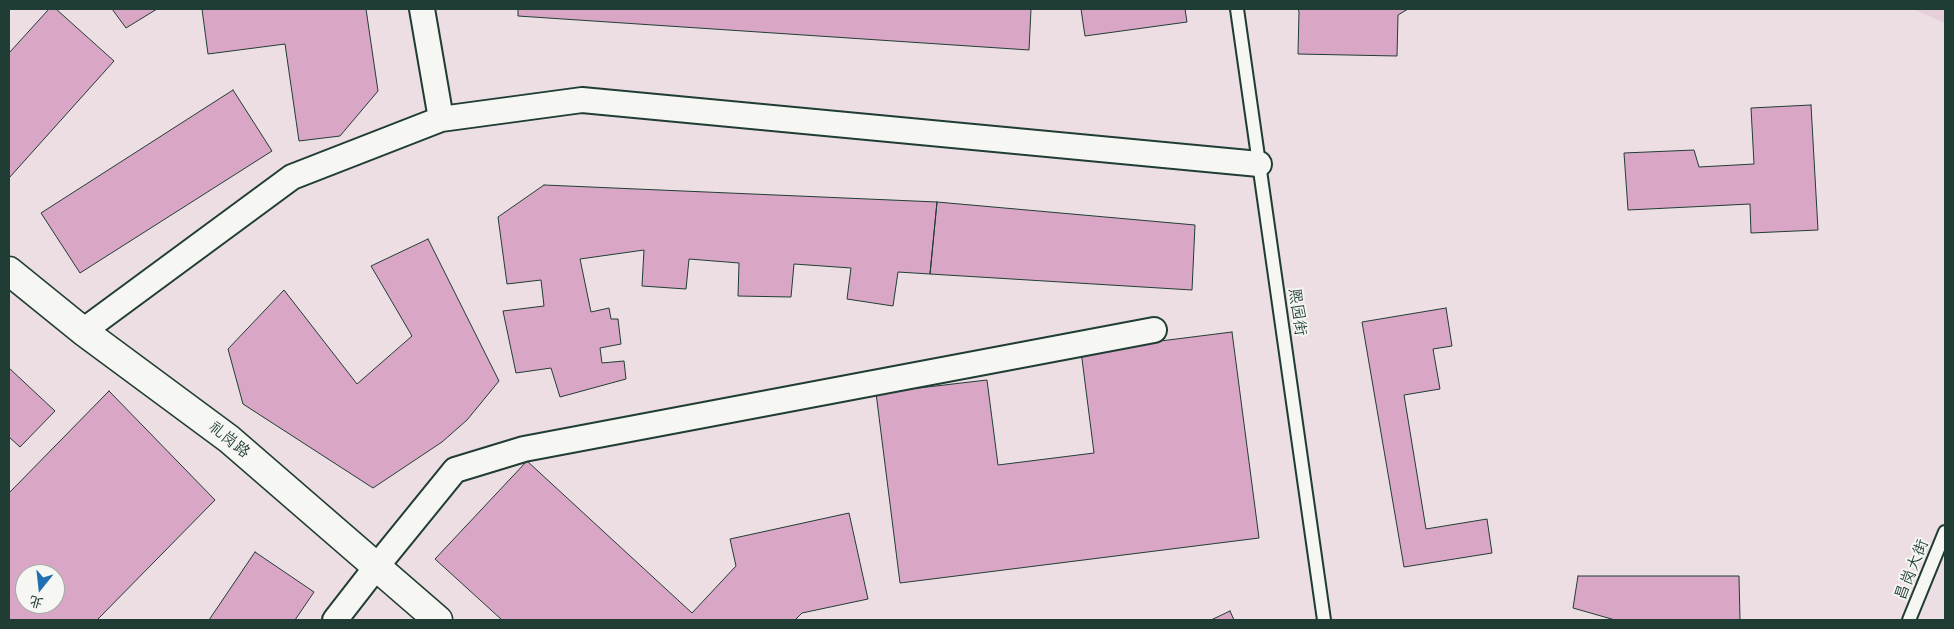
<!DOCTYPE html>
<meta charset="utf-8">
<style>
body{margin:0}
#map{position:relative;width:1954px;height:629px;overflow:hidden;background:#eddee4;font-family:"Patrick Hand","LXGW WenKai TC",sans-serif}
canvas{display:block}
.frame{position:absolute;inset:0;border:10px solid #1f3d34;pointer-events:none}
.north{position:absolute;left:15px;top:564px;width:50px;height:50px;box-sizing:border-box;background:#f6f6f2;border:1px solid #a0aca6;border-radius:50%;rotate:196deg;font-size:14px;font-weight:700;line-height:20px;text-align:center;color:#1f3d34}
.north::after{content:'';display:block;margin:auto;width:18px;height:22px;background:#1f6fb2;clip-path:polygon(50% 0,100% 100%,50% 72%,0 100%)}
</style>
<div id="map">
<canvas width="1954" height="629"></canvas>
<div class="frame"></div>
<div class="north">北</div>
</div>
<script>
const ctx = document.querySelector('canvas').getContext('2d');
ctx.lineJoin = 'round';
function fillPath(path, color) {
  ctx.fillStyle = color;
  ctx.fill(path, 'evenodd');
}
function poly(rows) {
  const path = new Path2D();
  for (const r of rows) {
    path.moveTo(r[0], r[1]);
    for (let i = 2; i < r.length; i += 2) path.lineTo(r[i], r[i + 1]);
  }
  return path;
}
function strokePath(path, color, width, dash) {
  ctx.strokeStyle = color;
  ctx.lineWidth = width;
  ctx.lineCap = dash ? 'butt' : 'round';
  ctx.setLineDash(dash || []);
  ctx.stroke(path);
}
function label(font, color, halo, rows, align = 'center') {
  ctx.font = font + ' "Patrick Hand","LXGW WenKai TC",sans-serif';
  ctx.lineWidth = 4;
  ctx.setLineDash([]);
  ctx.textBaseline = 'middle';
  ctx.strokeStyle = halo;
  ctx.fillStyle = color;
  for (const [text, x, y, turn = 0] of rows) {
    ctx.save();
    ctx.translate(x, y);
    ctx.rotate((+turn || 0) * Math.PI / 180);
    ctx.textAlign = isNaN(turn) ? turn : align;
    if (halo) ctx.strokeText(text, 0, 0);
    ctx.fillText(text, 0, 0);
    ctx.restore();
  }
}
const built = poly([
 [1913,9,1945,9,1945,23]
]);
const building = poly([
 [49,9,56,9,114,61,9,178,9,53,49,9],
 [112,9,157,9,126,28,112,9],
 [202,9,366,9,378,91,340,136,299,141,285,44,208,54,202,9],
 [518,9,1031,9,1029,50,518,16,518,9],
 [1081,9,1185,9,1187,22,1085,36,1081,9],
 [1297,9,1408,9,1398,15,1397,56,1298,54,1299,11,1297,9],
 [233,90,272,151,80,273,41,213,233,90],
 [1811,105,1818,230,1751,233,1750,204,1628,210,1624,153,1694,150,1699,167,1754,164,1751,108,1811,105],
 [544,185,937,202,930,274,898,272,893,306,847,299,851,268,794,264,791,297,738,296,739,263,689,259,686,289,642,286,644,250,580,259,591,312,609,308,611,319,618,319,621,344,600,348,602,363,624,361,626,379,560,397,551,368,516,373,503,311,544,306,541,280,507,284,498,217,544,185],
 [937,202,1195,225,1192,290,930,274,937,202],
 [428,239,499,381,467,420,442,442,373,488,243,404,228,349,284,290,357,384,412,336,371,266,428,239],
 [1446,308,1452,346,1433,349,1440,389,1404,395,1426,529,1487,519,1492,553,1404,567,1362,322,1446,308],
 [1232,332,1259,538,900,583,876,393,987,380,998,465,1094,453,1081,351,1232,332],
 [9,368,55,411,20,447,9,437,9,368],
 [109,391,215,500,97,620,9,620,9,493,109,391],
 [25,574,55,574,55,604,25,604,25,574],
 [527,461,692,613,736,566,730,539,849,513,868,599,802,613,795,620,502,620,435,559,527,461],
 [255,552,314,592,295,620,209,620,255,552],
 [1578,576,1739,576,1740,620,1615,620,1573,608,1578,576],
 [1230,611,1234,620,1211,620,1230,611]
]);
const service = poly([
 [1237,9,1324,620],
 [1909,620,1945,532]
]);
const minor = poly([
 [422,9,441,119],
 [83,331,292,177,441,119,582,100,1259,164],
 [335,620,377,566,455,470,524,449,1154,330]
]);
const tertiary = poly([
 [9,271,83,331,229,439,438,620]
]);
const streetNames = [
 ["熙园街",1297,312,82],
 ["礼岗路",229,440,39],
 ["昌岗大街",1912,570,-68]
];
fillPath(built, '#e7cedb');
fillPath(building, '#d9a7c5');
strokePath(building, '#1f3d34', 1);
strokePath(service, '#1f3d34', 16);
strokePath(minor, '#1f3d34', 28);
strokePath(tertiary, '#1f3d34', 31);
strokePath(service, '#f6f6f2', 12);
strokePath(minor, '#f6f6f2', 24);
strokePath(tertiary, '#f6f6f2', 28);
label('16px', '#1f3d34', '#f6f6f2', streetNames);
</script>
